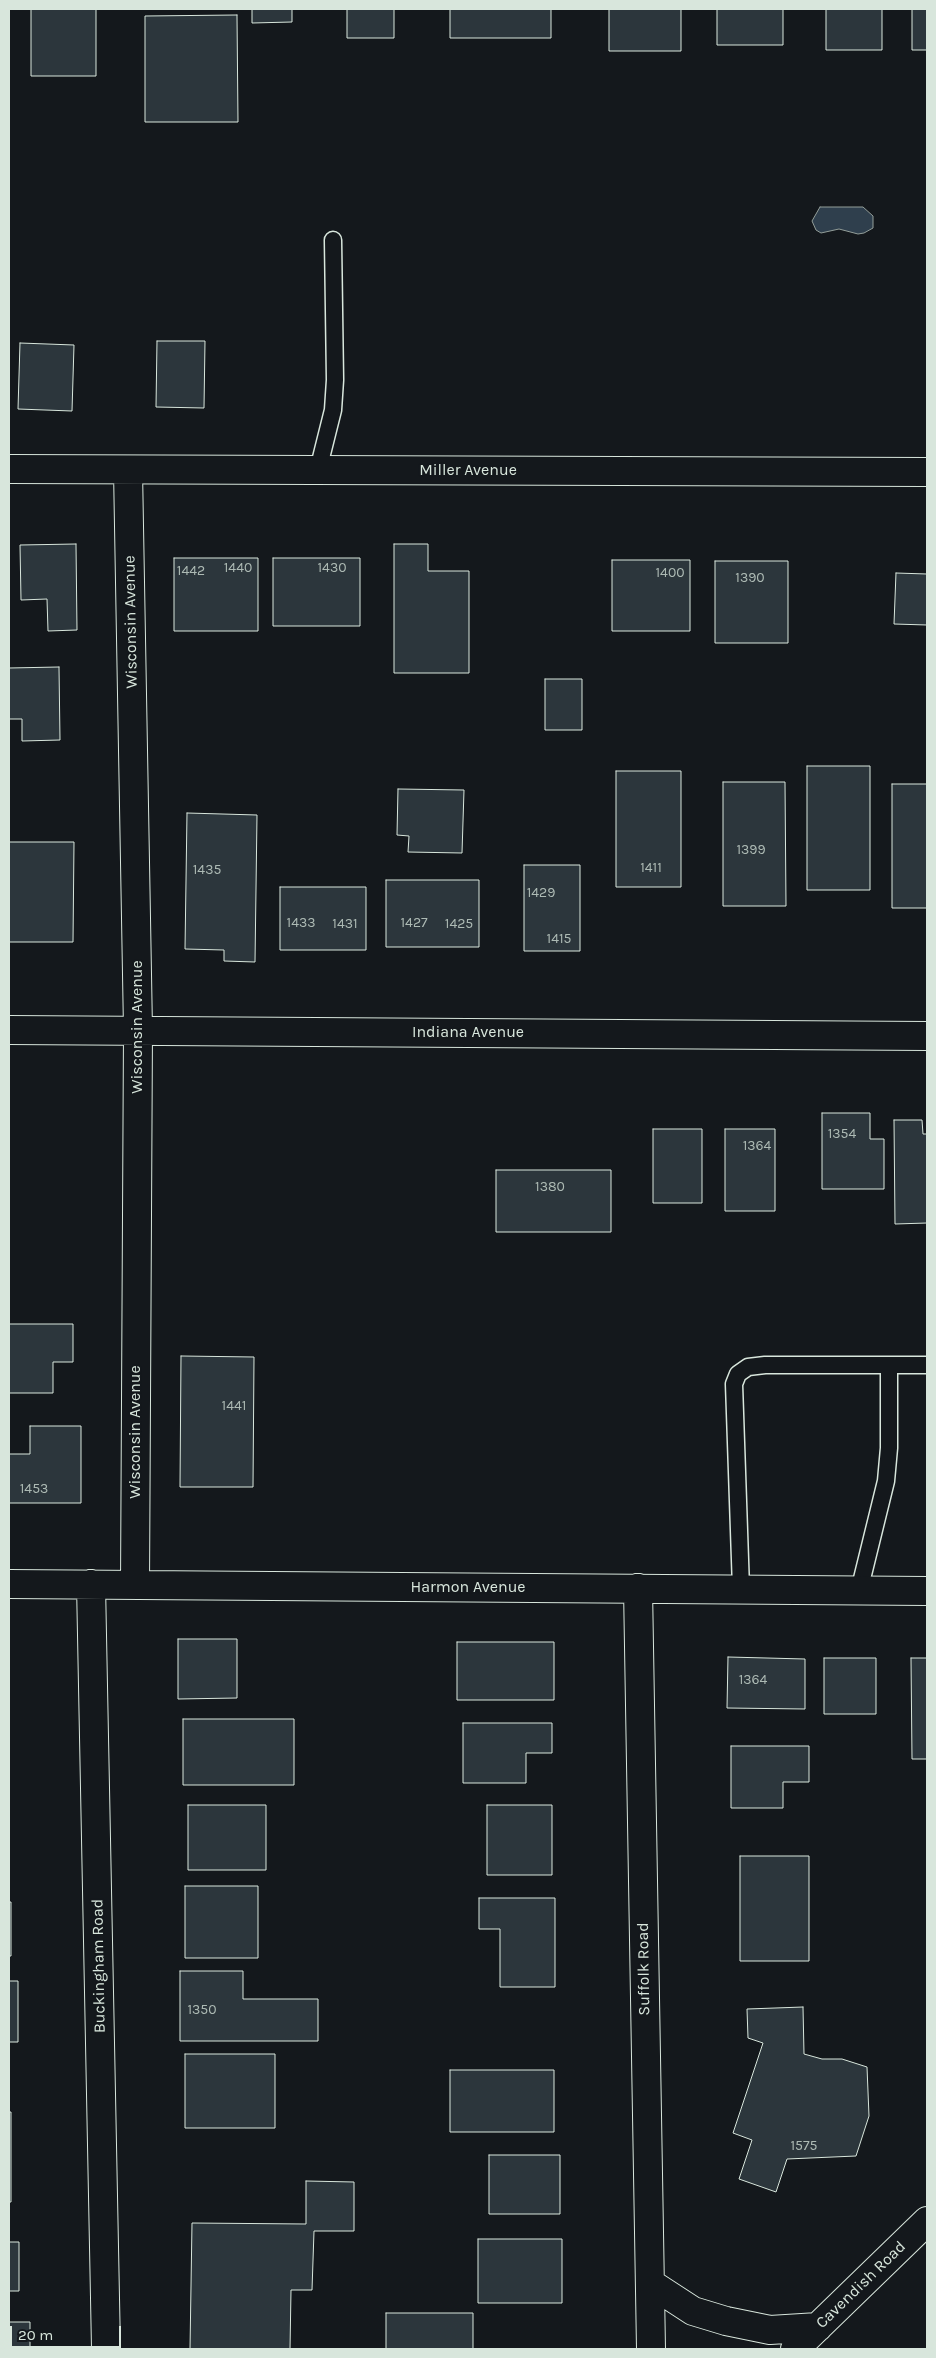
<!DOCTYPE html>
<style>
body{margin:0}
#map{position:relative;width:936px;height:2358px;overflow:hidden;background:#14181c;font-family:Karla,sans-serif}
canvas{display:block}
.frame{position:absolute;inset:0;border:10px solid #d8e6dc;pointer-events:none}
.scale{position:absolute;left:10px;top:2326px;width:111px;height:22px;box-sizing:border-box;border:2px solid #d8e6dc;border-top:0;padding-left:6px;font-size:15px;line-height:18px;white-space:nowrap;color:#d8e6dc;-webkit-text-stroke:4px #14181c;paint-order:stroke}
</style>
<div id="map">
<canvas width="936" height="2358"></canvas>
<div class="frame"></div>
<div class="scale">20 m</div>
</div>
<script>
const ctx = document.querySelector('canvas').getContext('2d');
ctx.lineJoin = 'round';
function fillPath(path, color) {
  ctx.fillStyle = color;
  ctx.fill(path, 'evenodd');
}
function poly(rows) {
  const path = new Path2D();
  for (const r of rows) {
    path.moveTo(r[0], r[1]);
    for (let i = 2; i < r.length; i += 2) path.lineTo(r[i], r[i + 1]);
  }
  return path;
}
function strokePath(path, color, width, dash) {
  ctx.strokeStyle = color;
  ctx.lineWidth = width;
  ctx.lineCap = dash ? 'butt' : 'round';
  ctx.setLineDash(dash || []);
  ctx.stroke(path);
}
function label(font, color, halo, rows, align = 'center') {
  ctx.font = font + ' Karla,sans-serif';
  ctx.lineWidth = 4;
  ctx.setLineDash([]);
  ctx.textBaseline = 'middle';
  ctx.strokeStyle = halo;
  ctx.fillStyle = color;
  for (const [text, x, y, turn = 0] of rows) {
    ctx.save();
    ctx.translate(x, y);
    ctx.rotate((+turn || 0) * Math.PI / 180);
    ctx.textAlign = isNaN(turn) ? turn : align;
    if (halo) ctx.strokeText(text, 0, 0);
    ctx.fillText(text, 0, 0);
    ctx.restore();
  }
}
const water = poly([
 [820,207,863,207,873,216,873,228,864,233,858,234,839,229,821,233,816,230,812,221,820,207]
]);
const building = poly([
 [31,9,96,9,96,76,31,76,31,9],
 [252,9,292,9,292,22,252,23,252,9],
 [347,9,394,9,394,38,347,38,347,9],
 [450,9,551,9,551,38,450,38,450,9],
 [609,9,681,9,681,51,609,51,609,9],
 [717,9,783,9,783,45,717,45,717,9],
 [826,9,882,9,882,50,826,50,826,9],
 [912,9,927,9,927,50,912,50,912,9],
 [237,15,238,122,145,122,145,16,237,15],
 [157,341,205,341,204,408,156,407,157,341],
 [20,343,74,345,72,411,18,409,20,343],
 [76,544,77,630,48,631,47,599,21,600,20,545,76,544],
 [394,544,428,544,428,571,469,571,469,673,394,673,394,544],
 [174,558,258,558,258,631,174,631,174,558],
 [273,558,360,558,360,626,273,626,273,558],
 [612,560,690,560,690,631,612,631,612,560],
 [715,561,788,561,788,643,715,643,715,561],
 [896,573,927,574,927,625,894,624,896,573],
 [59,667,60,740,22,741,22,719,9,719,9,668,59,667],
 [545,679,582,679,582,730,545,730,545,679],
 [807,766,870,766,870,890,807,890,807,766],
 [616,771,681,771,681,887,616,887,616,771],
 [723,782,785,782,786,906,723,906,723,782],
 [892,784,927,784,927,908,892,908,892,784],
 [398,789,464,790,462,853,408,852,409,836,397,835,398,789],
 [187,813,257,815,255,962,224,961,224,950,185,949,187,813],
 [9,842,74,842,73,942,9,942,9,842],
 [524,865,580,865,580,951,524,951,524,865],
 [386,880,479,880,479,947,386,947,386,880],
 [280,887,366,887,366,950,280,950,280,887],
 [822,1113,870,1113,870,1139,884,1139,884,1189,822,1189,822,1113],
 [894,1120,922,1120,923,1134,927,1134,927,1223,895,1224,894,1120],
 [653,1129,702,1129,702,1203,653,1203,653,1129],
 [725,1129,775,1129,775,1211,725,1211,725,1129],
 [496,1170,611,1170,611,1232,496,1232,496,1170],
 [9,1324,73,1324,73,1362,53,1362,53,1393,9,1393,9,1324],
 [181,1356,254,1357,253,1487,180,1487,181,1356],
 [30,1426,81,1426,81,1503,9,1503,9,1454,30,1454,30,1426],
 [178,1639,237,1639,237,1698,178,1699,178,1639],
 [457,1642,554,1642,554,1700,457,1700,457,1642],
 [728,1657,805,1659,805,1709,727,1708,728,1657],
 [824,1658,876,1658,876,1714,824,1714,824,1658],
 [911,1658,927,1658,927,1759,912,1759,911,1658],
 [183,1719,294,1719,294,1785,183,1785,183,1719],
 [463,1723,552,1723,552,1753,526,1753,526,1783,463,1783,463,1723],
 [731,1746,809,1746,809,1782,783,1782,783,1808,731,1808,731,1746],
 [188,1805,266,1805,266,1870,188,1870,188,1805],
 [487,1805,552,1805,552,1875,487,1875,487,1805],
 [740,1856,809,1856,809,1961,740,1961,740,1856],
 [185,1886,258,1886,258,1958,185,1958,185,1886],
 [479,1898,555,1898,555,1987,500,1987,500,1929,479,1929,479,1898],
 [9,1902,11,1902,11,1956,9,1956,9,1902],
 [180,1971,243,1971,243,1999,318,1999,318,2041,180,2041,180,1971],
 [9,1981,18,1981,18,2042,9,2042,9,1981],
 [803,2007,804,2054,822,2059,842,2059,867,2067,869,2116,856,2156,787,2159,776,2192,739,2179,752,2140,733,2133,763,2043,748,2038,747,2009,803,2007],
 [185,2054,275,2054,275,2128,185,2128,185,2054],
 [450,2070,554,2070,554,2132,450,2132,450,2070],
 [9,2112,11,2112,11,2202,9,2202,9,2112],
 [489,2155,560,2155,560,2214,489,2214,489,2155],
 [306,2181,354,2182,354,2231,314,2231,312,2290,291,2290,290,2349,190,2349,192,2223,306,2224,306,2181],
 [478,2239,562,2239,562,2303,478,2303,478,2239],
 [9,2242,19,2242,19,2291,9,2291,9,2242],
 [386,2313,473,2313,473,2349,386,2349,386,2313],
 [9,2322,30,2322,30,2349,9,2349,9,2322]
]);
const service = poly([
 [318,470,333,410,335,380,333,240],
 [741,1589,734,1384,738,1374,748,1367,765,1365,927,1365],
 [859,1591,886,1481,889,1448,889,1365]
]);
const minor = poly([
 [9,469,927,472],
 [128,470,138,1030,135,1584],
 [9,1030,927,1036],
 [9,1584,927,1591],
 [91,1584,106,2349],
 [638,1588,651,2349],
 [650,2283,693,2311,726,2321,770,2330,818,2327],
 [795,2349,927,2221]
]);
const numberNames = [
 ["1440",238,568],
 ["1430",332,568],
 ["1442",191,571],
 ["1400",670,573],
 ["1390",750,578],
 ["1399",751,850],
 ["1411",651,868],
 ["1435",207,870],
 ["1429",541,893],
 ["1433",301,923],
 ["1427",414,923],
 ["1431",345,924],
 ["1425",459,924],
 ["1415",559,939],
 ["1354",842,1134],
 ["1364",757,1146],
 ["1380",550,1187],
 ["1441",234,1406],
 ["1453",34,1489],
 ["1364",753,1680],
 ["1350",202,2010],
 ["1575",804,2146]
];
const streetNames = [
 ["Miller Avenue",468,470],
 ["Wisconsin Avenue",131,622,-91],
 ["Wisconsin Avenue",137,1027,-90],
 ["Indiana Avenue",468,1032],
 ["Wisconsin Avenue",135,1432,-90],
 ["Harmon Avenue",468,1587],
 ["Buckingham Road",99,1966,-91],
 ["Suffolk Road",644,1969,-91],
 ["Cavendish Road",861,2285,-44]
];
fillPath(water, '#2f3f4d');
strokePath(water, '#939e99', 1);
fillPath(building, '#2c363c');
strokePath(building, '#d8e6dc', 1);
strokePath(service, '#d8e6dc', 19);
strokePath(minor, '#d8e6dc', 30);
strokePath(service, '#14181c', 16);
strokePath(minor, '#14181c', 28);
label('14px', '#adbab4', null, numberNames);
label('16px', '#d8e6dc', '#14181c', streetNames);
</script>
